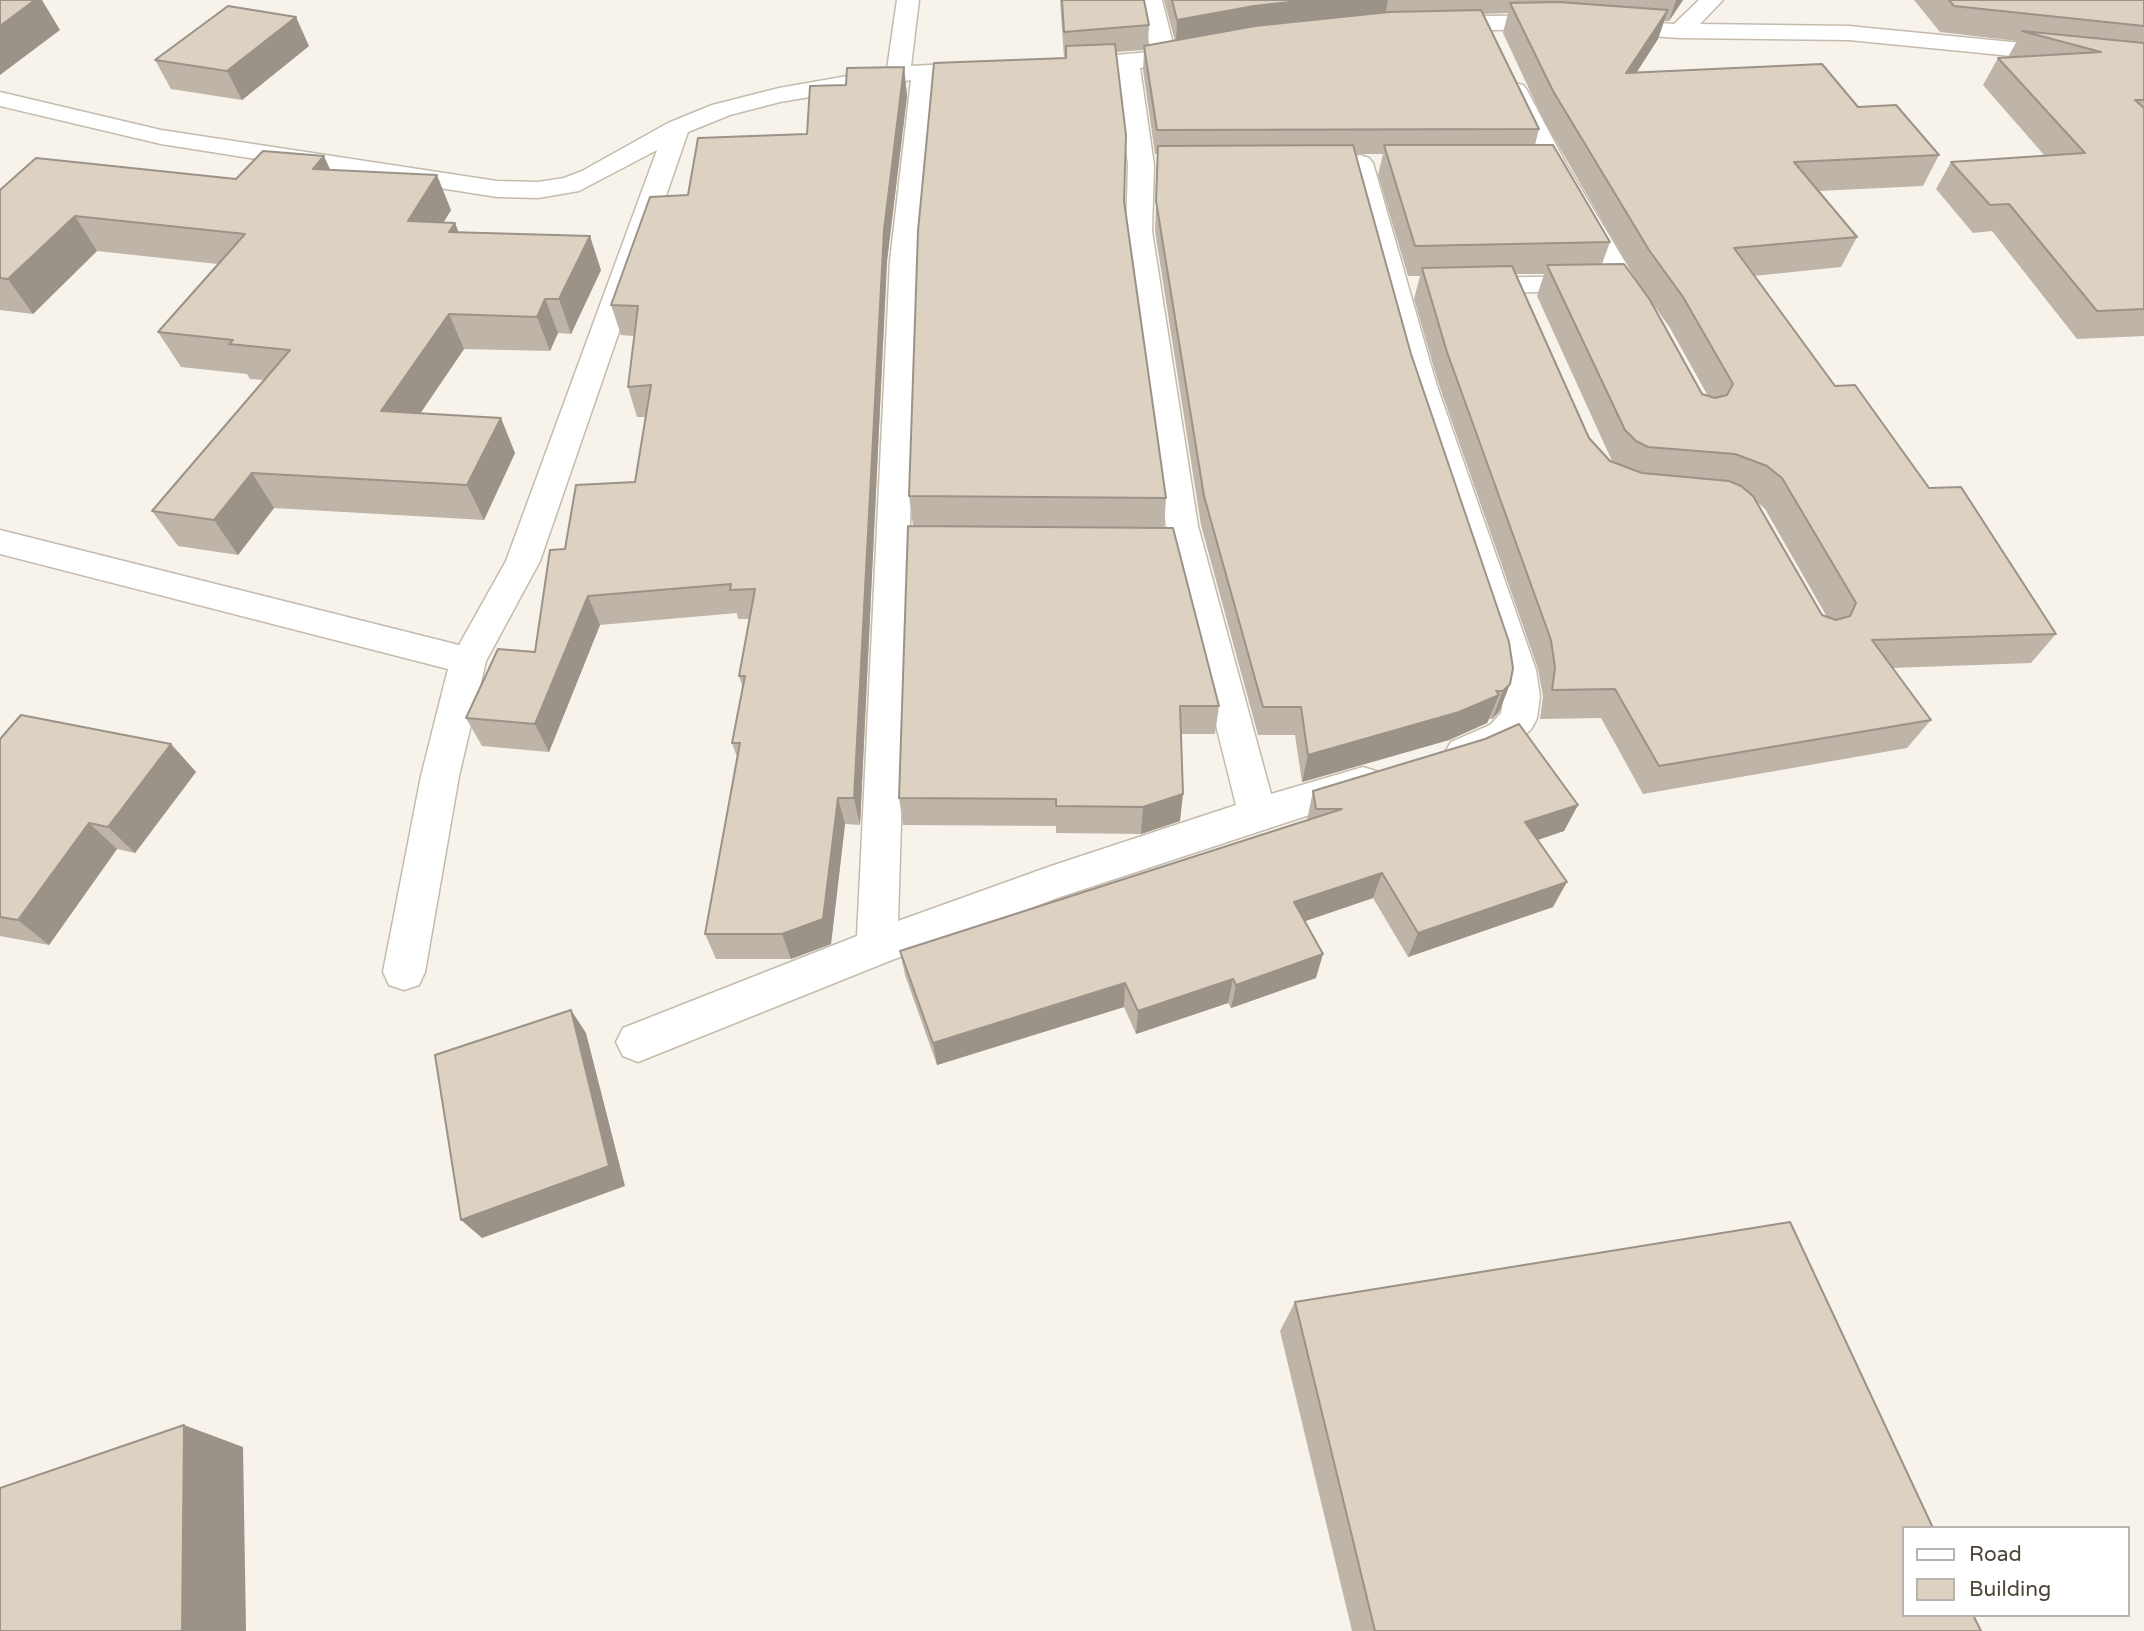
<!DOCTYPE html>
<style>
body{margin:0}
#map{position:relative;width:2144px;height:1631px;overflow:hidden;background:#f7f3eb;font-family:"Varela Round",sans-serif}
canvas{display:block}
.legend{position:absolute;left:1902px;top:1526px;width:228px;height:91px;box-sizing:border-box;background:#fff;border:2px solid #b7b4af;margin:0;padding:9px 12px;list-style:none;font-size:21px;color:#4c4437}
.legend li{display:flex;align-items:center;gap:14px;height:35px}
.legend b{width:35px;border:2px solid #b7b4af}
</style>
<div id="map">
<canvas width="2144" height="1631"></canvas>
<ul class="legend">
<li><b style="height:9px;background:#fff"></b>Road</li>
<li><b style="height:19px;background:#ddd1c2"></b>Building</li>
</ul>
</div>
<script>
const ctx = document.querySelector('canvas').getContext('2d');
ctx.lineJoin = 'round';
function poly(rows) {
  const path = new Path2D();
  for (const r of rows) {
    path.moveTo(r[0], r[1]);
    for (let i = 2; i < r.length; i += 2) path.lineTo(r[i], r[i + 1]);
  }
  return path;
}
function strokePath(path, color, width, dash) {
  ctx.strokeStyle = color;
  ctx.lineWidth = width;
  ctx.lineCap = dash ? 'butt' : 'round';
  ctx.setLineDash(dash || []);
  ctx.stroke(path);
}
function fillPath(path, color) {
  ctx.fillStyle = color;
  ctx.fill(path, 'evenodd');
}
const street = poly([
 [897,0,919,0,911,66,985,62,993,64,997,69,993,74,985,76,935,79,918,261,898,921,1051,866,1236,805,1166,526,1126,231,1128,165,1117,71,1066,73,1058,71,1054,66,1058,61,1066,59,1151,52,1140,0,1162,0,1174,48,1194,45,1202,47,1206,52,1202,57,1194,59,1140,68,1154,165,1152,231,1198,526,1271,794,1363,767,1376,771,1382,782,1376,793,1060,897,892,960,638,1062,623,1056,616,1042,623,1028,857,936,890,261,911,80,780,102,730,115,688,132,540,561,486,661,459,776,425,972,419,985,404,990,389,985,383,972,421,776,448,669,0,554,0,530,459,645,506,561,657,150,579,191,538,198,497,197,161,144,0,106,0,92,161,130,497,181,538,182,564,178,582,171,668,123,712,105,779,88,887,69,897,0],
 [1699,0,1723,0,1700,24,1849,26,2144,55,2144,69,1849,40,1680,38,1550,29,1434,31,1423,24,1434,17,1550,15,1674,24,1699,0],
 [1515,83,1523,85,1527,90,1566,164,1653,308,1649,314,1639,317,1629,314,1540,164,1503,90,1507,85,1515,83],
 [1360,155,1369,158,1373,163,1436,383,1536,670,1540,696,1537,718,1532,728,1516,745,1464,767,1451,762,1445,752,1451,742,1490,725,1501,713,1504,696,1500,670,1406,383,1347,163,1351,158,1360,155],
 [1594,276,1604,278,1608,284,1604,290,1468,294,1458,292,1454,286,1458,280,1468,278,1594,276]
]);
const wall = poly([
 [1060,0,1144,0,1149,25,1148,46,1175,41,1164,0,1683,0,1669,21,1664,21,1658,39,1636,73,1858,107,1939,155,1923,186,1818,191,1857,237,1841,267,1754,276,1835,386,1929,488,2056,634,2031,663,1892,668,1931,720,1907,748,1643,794,1601,718,1540,719,1543,696,1538,669,1438,382,1414,299,1420,276,1408,276,1378,175,1383,154,1356,154,1411,354,1510,684,1499,712,1492,719,1489,719,1487,723,1449,740,1302,782,1295,735,1258,735,1201,525,1155,231,1158,154,1155,154,1143,70,1144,50,1116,52,1124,201,1166,498,1164,528,1219,706,1215,734,1181,734,1180,821,1141,834,1056,833,1056,826,903,825,899,798,913,526,909,496,1066,58,1066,56,1064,57],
 [1508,13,1503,33,1544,121,1637,281,1670,328,1708,396,1702,394,1602,264,1610,242,1535,145,1539,129,1483,14],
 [1516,274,1544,274,1537,296,1612,461,1615,463,1610,461,1589,438],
 [1755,500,1765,509,1827,617,1822,615],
 [1914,0,2144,0,2144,336,2077,339,1992,231,1973,233,1936,189,1951,162,2045,156,1983,85,1998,58,2008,57,2017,41,1940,32],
 [309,46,242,100,171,89,155,60],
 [904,67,907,96,887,261,860,825,845,824,831,944,791,959,716,959,705,934,737,757,732,743,743,688,739,676,750,619,738,619,737,613,600,625,549,752,482,746,466,718,535,652,565,549,635,482,645,417,637,417,628,387,634,336,621,335,611,305,688,195,807,134,846,85],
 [330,170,451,210,443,223,455,223,458,232,601,270,571,334,558,333,550,351,464,349,420,414,515,453,484,520,274,508,238,555,178,546,152,511,265,380,250,379,247,374,181,367,158,332,218,264,97,251,33,314,0,310,0,190,236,179],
 [0,739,171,744,196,772,135,853,117,849,49,945,0,936],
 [1313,791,1578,805,1564,831,1538,840,1553,907,1408,957,1373,898,1305,921,1316,978,1231,1008,1228,1003,1136,1034,1124,1007,937,1065,905,975,900,951,1307,820],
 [1295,1302,1981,1631,1352,1631,1280,1331]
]);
const shadedWall = poly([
 [35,0,42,0,60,30,0,75,0,26],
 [1308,0,1388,0,1385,16,1176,45,1177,20,1254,6],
 [1676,0,1683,0,1669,21],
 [1668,10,1658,39,1617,103,1626,73],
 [296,17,309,46,242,100,227,71],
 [904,67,907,96,887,261,860,825,854,798,884,230],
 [324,156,340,191,313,169],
 [437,175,451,210,423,256,408,221],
 [75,216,97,251,33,314,8,279],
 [455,223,469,258,449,232],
 [590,236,601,270,571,334,559,299],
 [545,299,558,333,550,351,537,317],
 [449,314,464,349,398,446,381,411],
 [501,418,515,453,484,520,467,485],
 [252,473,274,508,238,555,214,520],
 [588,596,600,625,549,752,535,724],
 [1510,684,1499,712,1492,719,1503,691],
 [1499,695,1487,723,1449,740,1302,782,1308,755],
 [171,744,196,772,135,853,108,827],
 [1183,794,1180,821,1141,834,1143,807],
 [838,798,845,824,831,944,791,959,782,934],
 [1578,805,1564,831,1513,848,1525,822],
 [89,823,117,849,49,945,18,920],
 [1382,873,1373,898,1288,927,1294,902],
 [1567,882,1553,907,1408,957,1418,933],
 [1323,954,1316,978,1231,1008,1236,985],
 [1233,979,1228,1003,1136,1034,1138,1011],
 [1125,983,1124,1007,937,1065,933,1043],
 [571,1010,586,1033,625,1186,482,1238,461,1220],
 [184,1425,243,1447,246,1631,182,1631]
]);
const building = poly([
 [0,0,35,0,0,26,0,0],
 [1062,0,1144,0,1149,25,1064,32,1062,0],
 [1172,0,1308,0,1254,6,1177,20,1172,0],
 [1949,0,2144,0,2144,26,1954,6,1949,0],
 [1558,2,1668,10,1626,73,1822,64,1858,107,1896,105,1939,155,1794,162,1857,237,1734,248,1835,386,1855,385,1929,488,1961,487,2056,634,1872,640,1931,720,1659,766,1615,689,1552,690,1555,668,1551,640,1447,352,1422,268,1512,266,1589,438,1610,461,1642,473,1729,481,1741,486,1753,496,1822,615,1836,620,1850,616,1856,603,1782,478,1767,466,1735,454,1648,447,1636,441,1625,430,1547,265,1624,264,1650,300,1702,394,1715,398,1727,395,1733,384,1683,297,1649,250,1553,91,1510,3,1558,2],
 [228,6,296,17,227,71,155,60,228,6],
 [1481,10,1539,129,1157,130,1144,46,1255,26,1389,12,1481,10],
 [2022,31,2144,43,2144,100,2135,100,2144,108,2144,309,2097,311,2009,204,1990,205,1951,162,2085,153,1998,58,2101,52,2022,31],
 [1115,44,1126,135,1124,201,1166,498,909,496,918,231,934,63,1066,58,1066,46,1115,44],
 [904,67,884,230,854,798,838,798,823,919,782,934,705,934,740,743,732,743,745,676,739,676,755,589,730,590,731,584,588,596,535,724,466,718,498,649,535,652,550,550,565,549,576,485,635,482,651,385,628,387,638,306,611,305,650,197,688,195,698,138,807,134,810,86,846,85,847,68,904,67],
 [1353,145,1411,354,1509,642,1513,668,1510,684,1503,691,1496,691,1499,695,1459,712,1308,755,1301,707,1263,707,1204,496,1156,201,1158,146,1353,145],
 [1384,145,1553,145,1610,242,1415,246,1384,145],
 [263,151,324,156,313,169,437,175,408,221,455,223,449,232,590,236,559,299,545,299,537,317,449,314,381,411,501,418,467,485,252,473,214,520,152,511,290,350,229,344,233,340,158,332,245,234,75,216,8,279,0,278,0,190,36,158,236,179,263,151],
 [908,526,1173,528,1219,706,1180,706,1183,794,1143,807,1056,806,1056,799,899,798,908,526],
 [21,715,171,744,108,827,89,823,18,920,0,917,0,739,21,715],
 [1519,724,1578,805,1525,822,1567,882,1418,933,1382,873,1294,902,1323,954,1236,985,1233,979,1138,1011,1125,983,933,1043,900,951,1342,809,1316,809,1313,791,1485,739,1519,724],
 [571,1010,609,1166,461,1220,435,1055,571,1010],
 [1790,1222,1933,1528,1904,1528,1904,1615,1973,1615,1981,1631,1375,1631,1295,1302,1790,1222],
 [184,1425,182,1631,0,1631,0,1488,184,1425]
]);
strokePath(street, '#c4bbac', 3);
fillPath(street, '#fff');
fillPath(wall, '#beb4a7');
fillPath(shadedWall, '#9b9288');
fillPath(building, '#ddd1c2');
strokePath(building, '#9b9288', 2);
</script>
